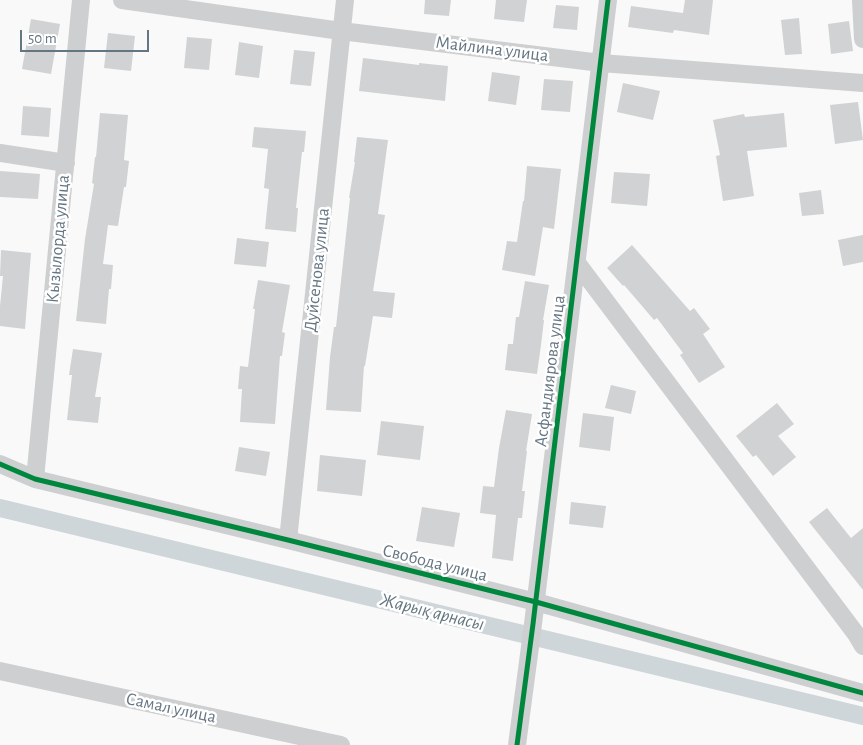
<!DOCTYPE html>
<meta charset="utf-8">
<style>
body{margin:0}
#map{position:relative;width:863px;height:745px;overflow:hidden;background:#f9f9f9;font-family:"Alegreya Sans",sans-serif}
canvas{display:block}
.scale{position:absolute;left:20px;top:30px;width:129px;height:22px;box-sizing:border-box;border:2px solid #657683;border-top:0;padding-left:6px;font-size:15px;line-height:18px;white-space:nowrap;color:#657683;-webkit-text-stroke:4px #fff;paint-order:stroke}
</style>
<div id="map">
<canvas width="863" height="745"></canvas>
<div class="scale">50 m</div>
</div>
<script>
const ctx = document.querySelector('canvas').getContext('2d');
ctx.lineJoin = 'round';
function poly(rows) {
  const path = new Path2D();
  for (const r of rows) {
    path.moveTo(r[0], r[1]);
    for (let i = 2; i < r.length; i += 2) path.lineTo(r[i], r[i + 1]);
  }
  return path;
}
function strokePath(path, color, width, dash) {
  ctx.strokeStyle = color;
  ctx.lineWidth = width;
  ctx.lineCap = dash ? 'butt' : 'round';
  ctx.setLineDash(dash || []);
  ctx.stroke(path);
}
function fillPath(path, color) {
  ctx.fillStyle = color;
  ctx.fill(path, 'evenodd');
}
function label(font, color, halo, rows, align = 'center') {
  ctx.font = font + ' "Alegreya Sans",sans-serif';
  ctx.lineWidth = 5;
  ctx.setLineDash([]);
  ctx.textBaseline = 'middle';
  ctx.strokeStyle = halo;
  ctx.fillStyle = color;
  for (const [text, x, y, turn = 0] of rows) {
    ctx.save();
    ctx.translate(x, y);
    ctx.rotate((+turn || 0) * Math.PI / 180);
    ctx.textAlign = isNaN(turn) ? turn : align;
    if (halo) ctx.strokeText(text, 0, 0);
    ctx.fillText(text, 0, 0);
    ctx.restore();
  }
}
const canal = poly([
 [0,508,863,716]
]);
const building = poly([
 [425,0,451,0,449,16,424,14],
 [496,0,527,0,524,22,494,19],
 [685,0,713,0,709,35,674,30,673,33,628,27,631,6,683,13],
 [556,5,579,7,577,30,553,28],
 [799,18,802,54,785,55,781,20],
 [31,19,60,24,51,74,22,69],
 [849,21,853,51,831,54,828,24],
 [108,33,135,36,131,71,104,68],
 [187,37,212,39,209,70,184,68],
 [239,42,263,46,259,78,235,75],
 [294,50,315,52,311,86,290,84],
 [363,58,419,65,419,63,448,66,445,101,359,91],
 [492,72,520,76,516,105,488,101],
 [544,79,573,81,570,112,541,110],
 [623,83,660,91,653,120,617,112],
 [858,102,863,140,835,144,830,105],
 [23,106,51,108,49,137,21,135],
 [100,113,128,115,124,160,129,161,126,187,124,187,118,226,108,225,103,264,113,265,111,289,109,289,106,324,76,321,85,239,94,184,92,183,95,157,96,157],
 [784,113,787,147,747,151,754,196,723,201,716,156,720,155,713,120,744,114,745,117],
 [254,127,306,131,304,152,302,152,296,208,298,208,296,232,265,229,269,189,264,188,268,149,252,147],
 [357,137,388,140,378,214,385,215,373,291,395,293,392,318,373,316,365,366,364,366,361,412,326,410,330,357,334,327,336,327,350,198,349,198,355,162,354,162],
 [527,166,561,169,554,229,543,227,535,276,502,270,507,241,517,242,523,201,524,201],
 [0,171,40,174,38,199,0,197],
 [614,172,650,174,647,206,611,203],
 [821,190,824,214,802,216,799,193],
 [863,235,863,262,843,266,838,240],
 [237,238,269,242,266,267,234,264],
 [632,245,690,311,694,308,710,329,703,334,725,367,699,383,680,355,683,353,657,318,654,320,624,285,623,286,607,268],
 [1,250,31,253,25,329,0,326,0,306,3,276,0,276],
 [258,280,290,285,282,332,285,333,282,356,280,356,275,424,240,422,242,389,238,389,240,366,248,367,255,309,253,309],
 [525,281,549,285,543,320,544,320,541,345,537,374,505,370,508,344,513,344,516,317,519,317],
 [73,349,102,353,95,397,101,397,98,423,67,420,72,375,69,375],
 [611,385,636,391,631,414,605,408],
 [777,403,794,424,778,436,796,457,773,476,756,455,753,457,736,436],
 [506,410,532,414,526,451,527,451,522,491,525,491,522,518,518,518,513,561,492,558,496,515,480,513,483,486,494,487,499,448],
 [583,413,614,417,610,451,579,447],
 [381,421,424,426,420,460,377,455],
 [239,447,270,452,266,476,235,471],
 [320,455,366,460,362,496,317,491],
 [571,502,606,506,603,528,569,524],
 [422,507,460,513,454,547,416,541],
 [827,508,851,538,863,528,863,590,809,522]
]);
const street = poly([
 [122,0,341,31,601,63,863,83],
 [861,0,863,39],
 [0,153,66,163],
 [577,263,856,634,863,646],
 [0,464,35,479,288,540,536,602,863,693],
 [35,479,81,0],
 [288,540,345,0],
 [0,671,341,745],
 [517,745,533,624,608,0]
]);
const cycleway = poly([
 [0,464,35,479,288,540,536,602,863,693],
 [517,745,533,624,608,0]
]);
const streetNames = [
 ["Майлина улица",492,49,7],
 ["Кызылорда улица",58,239,-85],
 ["Дуйсенова улица",317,270,-84],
 ["Асфандиярова улица",550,371,-83],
 ["Свобода улица",435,563,14],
 ["Самал улица",171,708,12]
];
const waterNames = [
 ["Жарық арнасы",432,612,14]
];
strokePath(canal, '#ced6d9', 18);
fillPath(building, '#d0d2d3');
strokePath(street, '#cecfd0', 18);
strokePath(cycleway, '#00873e', 5);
label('18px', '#657683', '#fff', streetNames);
label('italic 19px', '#60757c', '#fff', waterNames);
</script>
